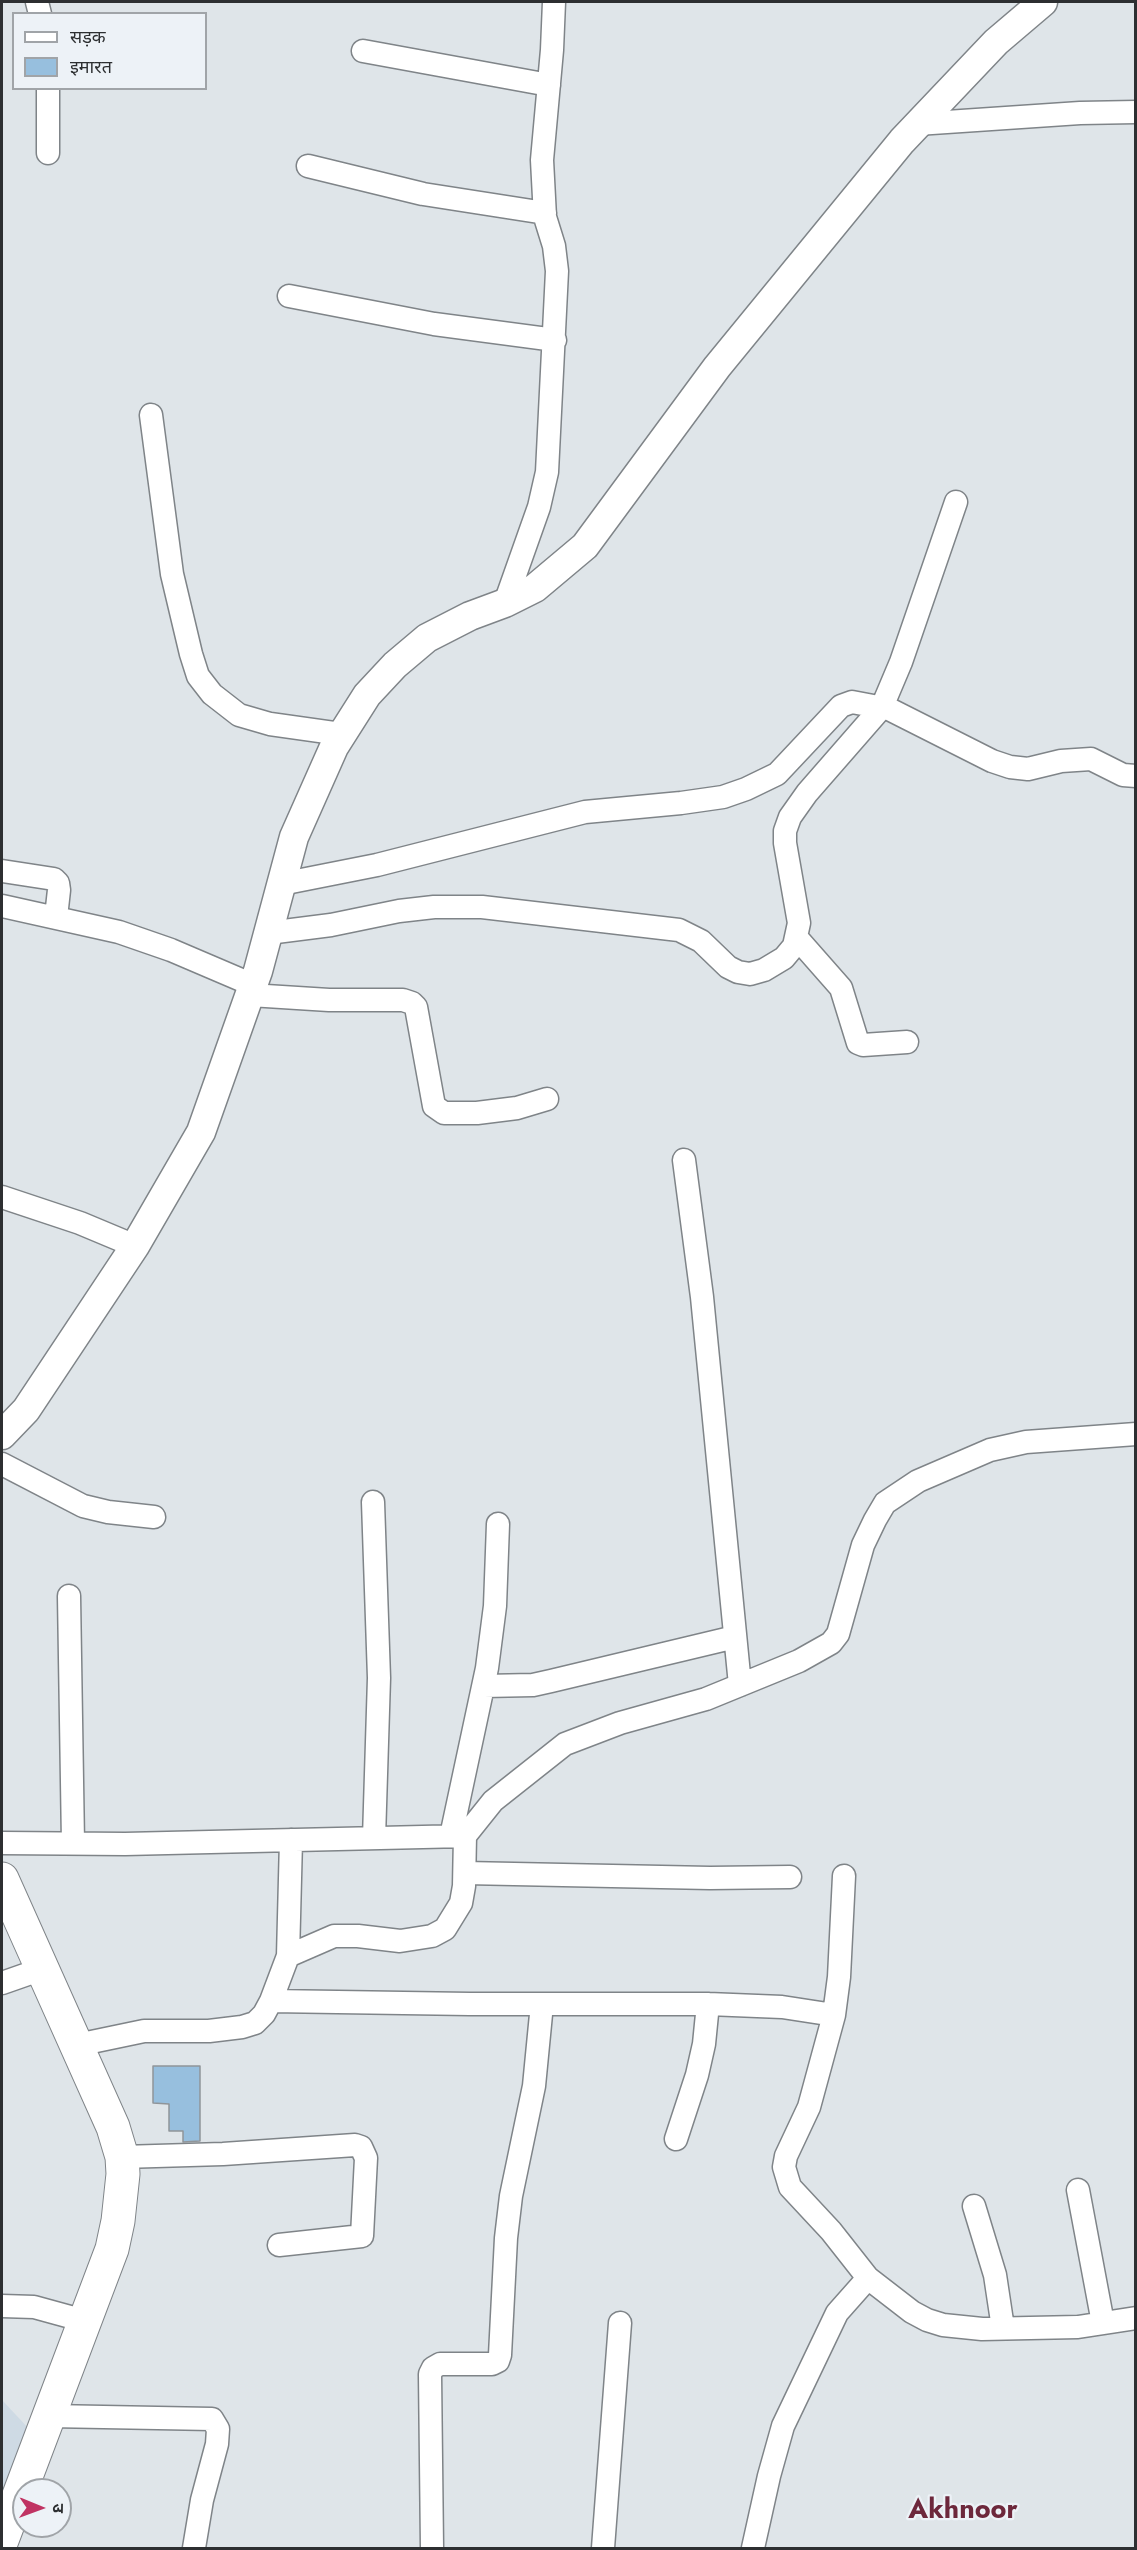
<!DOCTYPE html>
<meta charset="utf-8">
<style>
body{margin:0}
#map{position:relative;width:1137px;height:2550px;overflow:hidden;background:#dfe5e9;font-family:Jost,"Noto Sans Devanagari",sans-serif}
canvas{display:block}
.frame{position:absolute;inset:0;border:3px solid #2d2f31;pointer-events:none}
.legend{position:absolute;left:12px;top:12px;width:195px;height:78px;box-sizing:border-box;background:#edf2f7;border:2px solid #a0a4a8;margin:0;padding:8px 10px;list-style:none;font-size:18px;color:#2d2f31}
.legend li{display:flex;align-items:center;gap:12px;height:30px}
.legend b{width:30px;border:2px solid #a0a4a8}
.north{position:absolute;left:12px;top:2478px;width:60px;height:60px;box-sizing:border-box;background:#edf2f7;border:2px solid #a0a4a8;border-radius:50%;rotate:91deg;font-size:16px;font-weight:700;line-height:24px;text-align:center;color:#2d2f31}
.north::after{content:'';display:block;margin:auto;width:21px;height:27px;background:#c03363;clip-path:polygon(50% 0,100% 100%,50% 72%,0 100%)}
</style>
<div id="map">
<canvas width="1137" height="2550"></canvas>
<div class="frame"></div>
<ul class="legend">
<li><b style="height:8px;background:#fff"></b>सड़क</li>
<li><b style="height:16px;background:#97bfde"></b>इमारत</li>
</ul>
<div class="north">उ</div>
</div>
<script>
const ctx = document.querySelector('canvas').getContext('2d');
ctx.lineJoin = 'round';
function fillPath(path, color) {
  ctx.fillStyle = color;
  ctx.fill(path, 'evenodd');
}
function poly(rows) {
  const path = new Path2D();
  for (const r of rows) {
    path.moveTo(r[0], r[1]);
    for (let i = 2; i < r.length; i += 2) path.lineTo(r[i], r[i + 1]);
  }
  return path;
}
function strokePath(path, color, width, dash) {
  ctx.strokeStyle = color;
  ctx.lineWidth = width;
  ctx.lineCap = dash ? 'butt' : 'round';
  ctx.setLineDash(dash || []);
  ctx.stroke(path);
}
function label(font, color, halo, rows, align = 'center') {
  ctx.font = font + ' Jost,sans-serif';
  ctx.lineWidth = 4.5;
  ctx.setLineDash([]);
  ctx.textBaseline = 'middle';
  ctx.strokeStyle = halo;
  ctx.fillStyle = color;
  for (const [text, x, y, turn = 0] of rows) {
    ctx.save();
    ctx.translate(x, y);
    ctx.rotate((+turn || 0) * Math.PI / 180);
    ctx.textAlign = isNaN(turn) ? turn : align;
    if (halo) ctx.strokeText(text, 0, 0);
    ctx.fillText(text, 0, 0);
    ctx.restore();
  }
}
const built = poly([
 [2,2400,30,2430,2,2514]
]);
const building = poly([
 [153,2066,200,2066,200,2141,183,2142,183,2131,169,2131,169,2104,153,2103,153,2066]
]);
const minor = poly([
 [37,2,40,14],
 [363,51,549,85],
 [917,124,1080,113,1136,112],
 [48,153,48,88],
 [308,166,423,194,545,213],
 [289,296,434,324,555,340],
 [151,415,172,574,191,654,198,676,212,694,239,715,270,724,341,734],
 [505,603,539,507,547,472,557,271,554,246,545,217,542,160,552,50,554,2],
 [2,871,54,879,58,883,59,890,56,917],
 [281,884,377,865,585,812,681,803,723,797,746,789,777,774,841,706,852,702,889,709,992,761,1010,767,1028,769,1061,761,1091,759,1123,775,1136,776],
 [2,906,119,932,171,950,253,985],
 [268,933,331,925,399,911,434,907,482,907,679,930,701,941,728,967,738,972,750,974,764,970,784,958,794,946,799,923,785,843,785,831,790,817,807,793,882,707,901,662,956,502],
 [797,938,841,988,858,1043,863,1045,907,1042],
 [250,995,329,1000,403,1000,412,1003,416,1007,434,1106,444,1113,477,1113,517,1108,547,1099],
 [684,1160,702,1297,740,1685],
 [2,1197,80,1223,135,1246],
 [2,1464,83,1506,108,1512,154,1517],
 [373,1502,379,1678,374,1838],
 [69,1596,73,1843],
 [484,1686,533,1685,551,1681,735,1637],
 [451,1836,487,1668,495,1606,498,1524],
 [465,1836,493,1801,565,1744,620,1723,706,1699,799,1661,831,1643,838,1634,863,1545,875,1520,885,1503,918,1481,990,1450,1026,1442,1136,1434],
 [2,1843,125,1844,465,1836,464,1886,461,1903,445,1929,432,1936,400,1941,358,1936,334,1936,288,1956],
 [465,1873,710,1878,790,1877],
 [844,1876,839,1977,834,2015,809,2107,786,2156,784,2167,790,2187,831,2231,868,2278,912,2312,927,2320,943,2325,982,2329,1078,2327,1136,2318],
 [2,1983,42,1969],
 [271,2001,288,1956,291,1840],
 [77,2045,144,2031,209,2031,242,2027,255,2023,264,2014,271,2001,470,2004,708,2004,782,2007,834,2015],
 [676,2139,697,2075,704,2044,708,2004],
 [122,2157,223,2154,355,2145,361,2147,366,2158,362,2236,279,2245],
 [1078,2190,1103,2323],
 [974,2206,995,2275,1003,2328],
 [2,2306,34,2307,85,2321],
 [49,2416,212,2419,218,2429,217,2444,202,2500,194,2548],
 [432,2548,430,2374,433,2368,440,2364,492,2364,498,2361,500,2355,506,2238,511,2196,534,2086,542,2004],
 [603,2548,620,2323],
 [753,2548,769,2476,783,2426,837,2313,868,2278]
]);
const tertiary = poly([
 [2,1435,26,1410,135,1246,201,1132,258,971,294,837,334,747,367,695,395,665,427,638,470,616,505,603,535,588,585,546,717,367,902,141,996,42,1043,2]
]);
const primary = poly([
 [2,1879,113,2127,122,2157,123,2174,118,2221,112,2249,2,2540]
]);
const districtNames = [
 ["Akhnoor",963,2511]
];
fillPath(built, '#cedae4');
fillPath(building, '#97bfde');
strokePath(building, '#909599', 1.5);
strokePath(minor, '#7f8488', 25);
strokePath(tertiary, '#7f8488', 31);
strokePath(primary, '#7f8488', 35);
strokePath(minor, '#fff', 22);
strokePath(tertiary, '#fff', 28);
strokePath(primary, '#fff', 33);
label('bold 27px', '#6d283c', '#edf2f7', districtNames);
</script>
